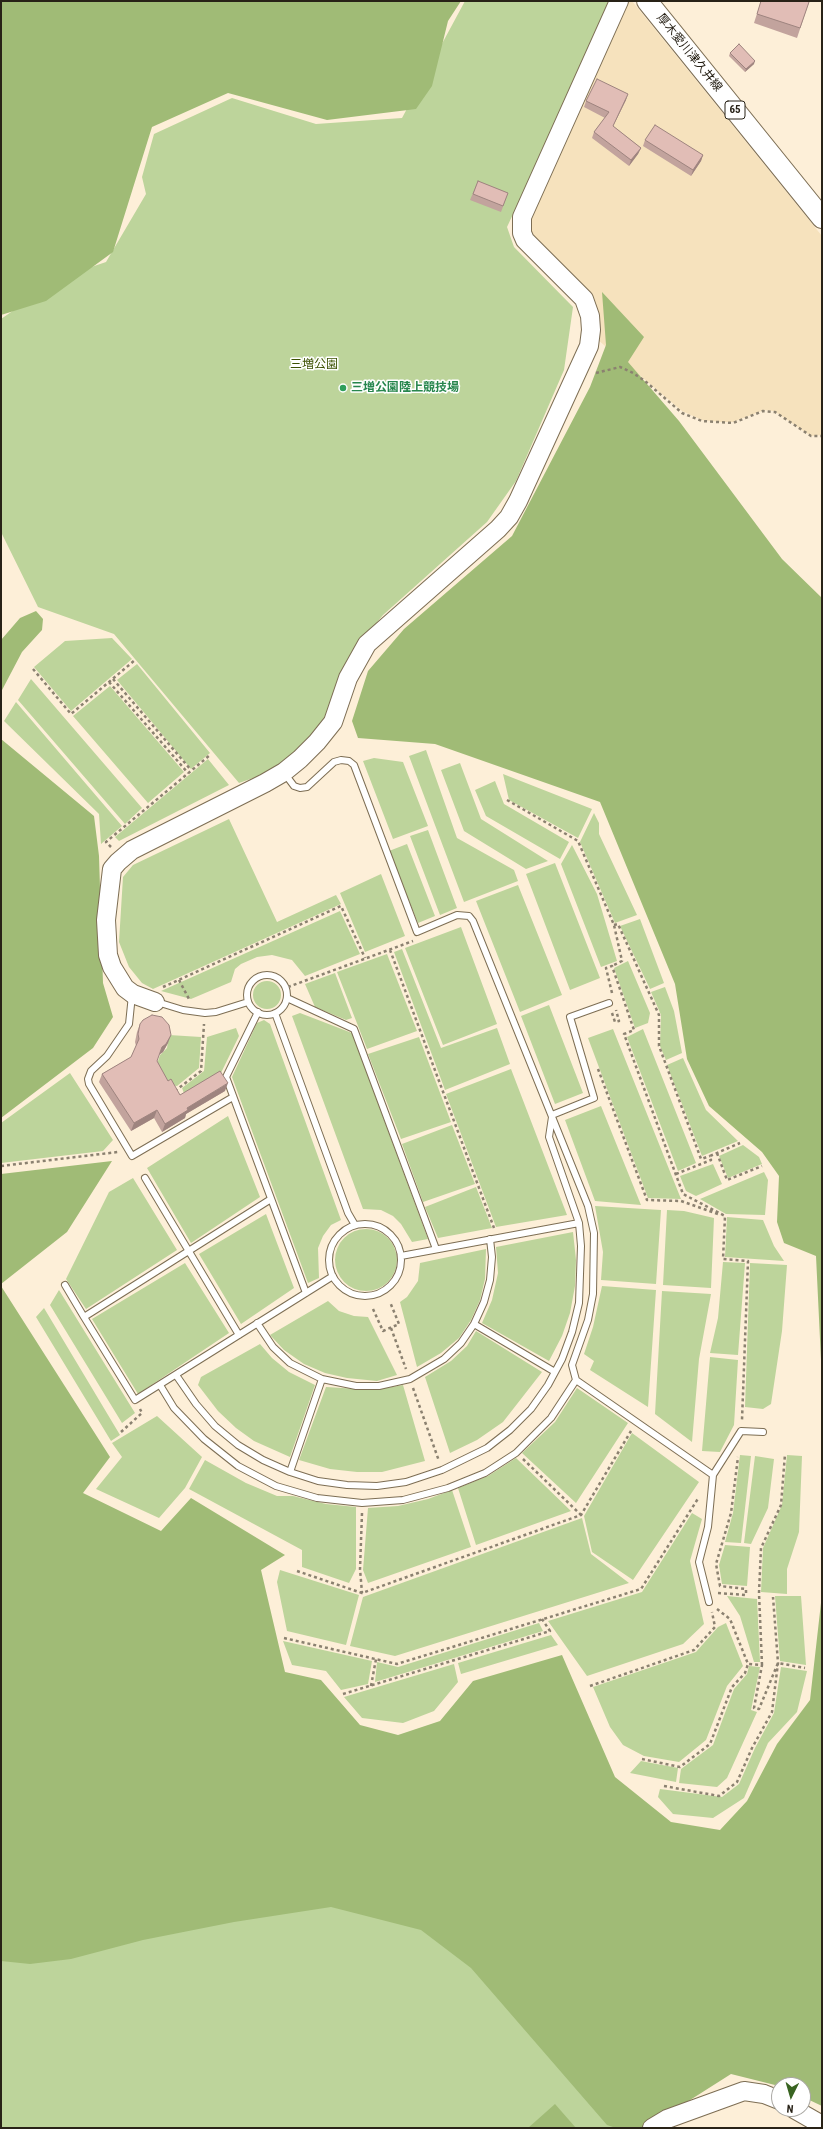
<!DOCTYPE html>
<meta charset="utf-8">
<style>
body{margin:0}
#map{position:relative;width:823px;height:2129px;overflow:hidden;background:#fdefd8;font-family:"Roboto Condensed",sans-serif}
canvas{display:block}
.frame{position:absolute;inset:0;border:2px solid #282217;pointer-events:none}
.north{position:absolute;left:771px;top:2077px;width:40px;height:40px;box-sizing:border-box;background:#fff;border:1px solid #a9a7a2;border-radius:50%;rotate:185deg;font-size:11px;font-weight:700;line-height:16px;text-align:center;color:#282217}
.north::after{content:'';display:block;margin:auto;width:14px;height:18px;background:#396421;clip-path:polygon(50% 0,100% 100%,50% 72%,0 100%)}
</style>
<div id="map">
<canvas width="823" height="2129"></canvas>
<div class="frame"></div>
<div class="north">N</div>
</div>
<script>
const ctx = document.querySelector('canvas').getContext('2d');
ctx.lineJoin = 'round';
function fillPath(path, color) {
  ctx.fillStyle = color;
  ctx.fill(path, 'evenodd');
}
function poly(rows) {
  const path = new Path2D();
  for (const r of rows) {
    if (r.length === 3) {
      path.moveTo(r[0] + r[2], r[1]);
      path.arc(r[0], r[1], r[2], 0, 2 * Math.PI);
      continue;
    }
    path.moveTo(r[0], r[1]);
    for (let i = 2; i < r.length; i += 2) path.lineTo(r[i], r[i + 1]);
  }
  return path;
}
function strokePath(path, color, width, dash) {
  ctx.strokeStyle = color;
  ctx.lineWidth = width;
  ctx.lineCap = dash ? 'butt' : 'round';
  ctx.setLineDash(dash || []);
  ctx.stroke(path);
}
function label(font, color, halo, rows, align = 'center') {
  ctx.font = font + ' "Roboto Condensed","Noto Sans JP",sans-serif';
  ctx.lineWidth = 3;
  ctx.setLineDash([]);
  ctx.textBaseline = 'middle';
  ctx.strokeStyle = halo;
  ctx.fillStyle = color;
  for (const [text, x, y, turn = 0] of rows) {
    ctx.save();
    ctx.translate(x, y);
    ctx.rotate((+turn || 0) * Math.PI / 180);
    ctx.textAlign = isNaN(turn) ? turn : align;
    if (halo) ctx.strokeText(text, 0, 0);
    ctx.fillText(text, 0, 0);
    ctx.restore();
  }
}
const built = poly([
 [626,1,632,1,822,236,822,435,811,436,774,411,764,410,733,422,722,422,702,420,682,411,598,340,601,328,597,315,532,235,528,219]
]);
const green = poly([
 [465,1,613,1,507,227,514,247,573,307,564,370,516,481,487,522,383,615,355,649,332,703,321,724,306,742,273,771,239,783,114,634,38,607,1,532,1,319,62,277,106,262,146,194,142,177,154,134,232,98,316,124,402,118],
 [112,638,132,659,71,711,34,667,65,641],
 [137,664,210,753,191,769,117,680],
 [31,679,142,808,125,824,18,700],
 [110,686,184,772,148,803,73,716],
 [16,702,122,826,101,844,99,814,4,721],
 [426,750,457,838,514,870,518,881,464,902,409,756],
 [374,758,403,762,428,826,393,839,363,761],
 [208,759,229,785,119,841,115,837],
 [460,763,481,819,548,861,526,869,464,831,441,770],
 [503,774,592,809,578,838,509,800],
 [495,781,504,804,569,842,560,859,486,816,475,790],
 [594,813,599,823,599,834,637,915,615,923,580,842],
 [229,819,277,922,336,895,341,904,153,989,142,983,129,967,119,942,123,877,133,865],
 [428,830,457,908,440,915,410,836],
 [407,844,435,916,418,923,389,851],
 [572,845,597,894,617,961,601,967,561,864],
 [555,863,600,978,570,990,526,874],
 [381,874,405,936,365,952,340,893],
 [518,885,562,995,520,1012,476,901],
 [340,911,360,954,305,976,292,960,272,955,257,957,241,964,235,969,231,982,191,999,161,991],
 [640,919,664,983,650,989,620,926],
 [461,927,497,1024,443,1045,405,948],
 [402,949,441,1048,497,1028,510,1064,445,1090,394,952],
 [387,954,417,1031,367,1049,337,972],
 [628,961,650,1013,648,1023,635,1028,614,968],
 [335,973,352,1018,346,1020,315,1007,305,984],
 [267,995,14],
 [665,987,674,1011,682,1053,666,1060,660,1046,661,1015,651,992],
 [549,1005,583,1093,555,1104,521,1016],
 [300,1013,352,1033,428,1239,412,1242,401,1224,393,1216,381,1210,363,1209,292,1016],
 [264,1020,270,1024,341,1220,331,1225,323,1236,318,1248,319,1278,308,1283,232,1077,257,1023],
 [236,1028,239,1036,220,1075,185,1096,182,1088,204,1071,207,1037],
 [613,1029,681,1199,648,1198,588,1038],
 [643,1029,696,1163,678,1171,627,1037],
 [169,1035,201,1037,199,1068,177,1086,169,1085,156,1067,160,1055,167,1048],
 [419,1037,451,1122,401,1139,368,1054],
 [683,1058,706,1110,738,1141,702,1156,667,1065],
 [511,1069,567,1215,496,1227,446,1094],
 [70,1073,113,1140,103,1151,1,1163,1,1123],
 [601,1106,641,1205,595,1201,565,1120],
 [228,1116,260,1197,191,1243,147,1168],
 [452,1125,475,1184,423,1202,402,1144],
 [743,1145,759,1157,762,1164,728,1178,719,1156],
 [713,1164,722,1184,696,1196,686,1191,680,1176],
 [764,1172,768,1180,765,1215,726,1214,700,1199],
 [133,1178,177,1250,86,1309,66,1279,109,1192],
 [476,1187,492,1228,438,1238,425,1207],
 [595,1206,661,1210,656,1284,601,1280,603,1252],
 [667,1210,684,1211,714,1218,711,1288,663,1285],
 [266,1214,294,1288,241,1324,199,1254],
 [727,1217,763,1220,774,1246,784,1261,725,1257],
 [366,1260,31],
 [573,1232,576,1260,575,1286,570,1313,562,1336,549,1361,482,1323,492,1300,498,1273,496,1247],
 [486,1249,485,1279,480,1300,471,1320,459,1338,441,1353,417,1367,400,1302,407,1297,418,1281,420,1263],
 [723,1262,745,1263,738,1355,710,1353,718,1318],
 [185,1263,229,1333,138,1394,92,1319],
 [750,1263,787,1265,782,1331,771,1404,763,1409,745,1407],
 [602,1286,656,1290,648,1407,590,1370,594,1361,584,1354,593,1327],
 [59,1290,135,1413,122,1423,50,1305],
 [662,1291,711,1294,699,1359,692,1442,655,1414],
 [328,1301,339,1311,354,1316,368,1317,397,1375,377,1381,347,1378,325,1373,304,1364,284,1350,270,1335],
 [44,1308,120,1435,111,1441,36,1317],
 [476,1331,542,1372,503,1422,477,1440,450,1453,425,1377,451,1361,467,1346],
 [260,1344,272,1358,289,1372,315,1385,290,1457,254,1441,236,1428,218,1411,198,1385,201,1377],
 [710,1357,738,1360,734,1425,720,1452,702,1451],
 [403,1385,425,1461,382,1472,357,1472,330,1469,299,1460,326,1387,375,1390],
 [577,1388,628,1423,576,1503,522,1453,555,1422],
 [157,1416,202,1457,185,1488,159,1518,96,1489,122,1457,112,1443],
 [632,1433,699,1482,633,1580,592,1552,584,1516],
 [740,1455,751,1456,741,1543,725,1542,733,1513],
 [787,1455,802,1456,799,1532,787,1569,787,1594,761,1592,763,1548,782,1505],
 [755,1456,774,1459,768,1508,751,1544,744,1543],
 [516,1458,571,1511,476,1545,458,1488,488,1476],
 [205,1460,246,1483,277,1496,293,1496,326,1504,356,1507,356,1569,349,1583,302,1567,302,1550,189,1489],
 [452,1490,471,1547,368,1583,363,1570,368,1508,398,1506,428,1499],
 [692,1513,702,1519,690,1561,704,1624,683,1644,587,1676,548,1621,642,1592],
 [582,1518,591,1554,629,1583,395,1656,350,1646,363,1597],
 [725,1545,750,1547,747,1586,722,1584,719,1565],
 [280,1570,359,1595,346,1645,287,1631,277,1582],
 [727,1596,757,1599,760,1662,754,1662,740,1616],
 [775,1596,801,1596,806,1665,780,1661],
 [539,1623,543,1631,375,1682,377,1662,398,1667],
 [726,1623,743,1666,727,1686,706,1740,679,1762,644,1756,623,1745,610,1727,593,1687,696,1652,718,1627],
 [551,1635,558,1645,461,1674,458,1663],
 [1,1637,608,1990,613,2128,1,2128],
 [283,1641,372,1661,368,1684,341,1690,326,1671,292,1665],
 [454,1664,458,1682,434,1711,403,1723,362,1718,344,1697],
 [749,1666,760,1667,751,1710,757,1712,727,1778,717,1787,679,1783,681,1769,713,1745,734,1689,747,1674],
 [781,1667,807,1671,797,1712,768,1743,744,1798,713,1818,673,1814,658,1797,660,1789,722,1797,739,1784,755,1748,774,1713],
 [641,1761,678,1768,676,1782,630,1773]
]);
const forest = poly([
 [1,1,461,1,448,21,432,86,416,109,327,120,228,93,152,127,113,252,46,301,1,315],
 [602,292,644,337,628,362,679,421,782,559,822,598,822,1381,816,1256,784,1243,777,1222,779,1176,762,1152,709,1106,687,1059,675,984,600,802,435,744,358,738,352,721,368,671,404,629,512,536,590,387,606,345],
 [36,611,43,619,42,630,22,652,1,692,1,640,20,618],
 [1,739,94,816,99,856,103,983,113,1017,93,1048,1,1118],
 [112,1161,67,1232,1,1284,1,1174],
 [1,1286,110,1457,83,1493,161,1531,191,1498,285,1555,261,1570,285,1672,321,1680,360,1725,398,1735,440,1721,473,1681,562,1655,615,1777,671,1822,720,1830,747,1801,777,1744,810,1700,822,1594,822,2106,803,2097,803,2085,779,2086,731,2074,646,2128,616,2128,607,2125,471,1968,421,1930,331,1907,234,1922,143,1940,71,1959,30,1964,1,1961],
 [555,2104,576,2128,528,2128]
]);
const path = poly([
 [596,373,620,367,633,373,645,381,682,413,702,421,733,423,763,411,775,412,811,436,822,436],
 [33,669,71,714,135,660],
 [113,679,191,770],
 [109,682,188,773],
 [507,800,578,841,614,925,622,961,612,966],
 [111,847,106,842,210,755],
 [614,925,618,924,659,1015,659,1046,701,1159,710,1156],
 [390,950,494,1228],
 [179,980,190,1001],
 [163,987,341,906,365,958],
 [288,987,413,941],
 [612,993,606,968,612,966,634,1030,624,1034,683,1194,725,1216,723,1259,748,1261,742,1420],
 [612,1013,615,1022,619,1021,616,1010],
 [598,1069,647,1200,681,1201,718,1214],
 [175,1091,201,1071,204,1024],
 [717,1153,727,1180,762,1166],
 [1,1166,118,1152],
 [676,1174,711,1160,710,1156,740,1143],
 [373,1309,383,1331,399,1324,390,1302],
 [391,1328,406,1369],
 [413,1388,439,1461],
 [121,1432,142,1413,140,1409],
 [523,1459,581,1515],
 [362,1513,360,1569,362,1593],
 [297,1571,362,1593,581,1515,631,1431],
 [718,1593,746,1595,746,1589,720,1586,716,1564,731,1513,738,1457],
 [717,1609,730,1619,748,1664,762,1665,754,1708,759,1709,778,1663,805,1668],
 [284,1638,397,1664,641,1589,699,1497],
 [762,1665,759,1593,761,1548,781,1505,785,1454],
 [371,1686,376,1659],
 [590,1686,694,1650,715,1627,712,1612],
 [343,1694,550,1631,542,1619],
 [642,1759,680,1767,710,1744,732,1687,745,1673,748,1664],
 [664,1786,719,1796,737,1782,752,1748,772,1712,778,1663,773,1597]
]);
const lane = poly([
 [285,774,294,786,300,788,307,787,334,762,341,760,349,761,354,765,417,932,457,915,469,916,473,921,588,1206,594,1233,593,1294,588,1320,572,1365,576,1380,713,1475,708,1527,699,1562,709,1602],
 [267,995,20],
 [132,995,129,1024,107,1056,91,1071,88,1079,89,1084,132,1156,233,1097],
 [287,998,354,1029,436,1249],
 [157,1002,183,1010,205,1013,216,1012,248,1002],
 [258,1012,226,1077,306,1293],
 [275,1013,348,1213,355,1225],
 [552,1115,594,1098,570,1017,609,1003],
 [145,1178,239,1335],
 [271,1199,84,1317,135,1400,333,1276],
 [365,1260,36],
 [401,1256,579,1223],
 [65,1285,84,1317],
 [257,1323,273,1347,290,1363,322,1379,356,1386,379,1386,410,1379,444,1359,461,1343,474,1324,484,1302,490,1280,492,1257,490,1239],
 [474,1324,555,1372],
 [176,1375,196,1404,215,1426,238,1445,263,1460,290,1472,318,1481,347,1485,377,1486,406,1482,442,1470,487,1448,510,1430,531,1409,548,1385,562,1359,572,1332,579,1303,581,1246,579,1223,549,1137,552,1117],
 [160,1385,174,1408,204,1439,238,1466,276,1486,317,1498,362,1503,403,1500,448,1488,485,1473,516,1453,551,1418,576,1380],
 [290,1472,322,1379],
 [713,1475,741,1431,763,1432]
]);
const secondary = poly([
 [155,1002,133,994,125,988,112,967,108,955,106,920,112,869,118,862,132,850,265,783,284,772,300,759,317,742,333,722,348,678,367,644,498,529,509,517,518,501,589,346,591,330,590,316,584,299,525,240,522,233,522,217,619,1],
 [794,2109,822,2125],
 [652,2128,667,2119,744,2091,764,2094,779,2100]
]);
const primary = poly([
 [647,1,822,218]
]);
const wall = poly([
 [761,1,809,2,797,38,754,23],
 [730,53,754,64,745,72,729,56],
 [626,100,613,126,641,148,638,154,629,166,592,138,594,132,605,118,584,107,586,101],
 [645,140,703,155,701,161,691,176,643,146],
 [478,181,508,193,501,212,470,200],
 [140,1024,168,1043,163,1052,159,1054,157,1061,168,1081,180,1095,225,1091,186,1114,185,1118,162,1132,154,1118,131,1131,99,1082,102,1074,131,1057,136,1046,135,1042,137,1032]
]);
const shadedWall = poly([
 [755,61,754,64,745,72,746,69],
 [628,94,626,100,610,132,613,126],
 [641,148,638,154,629,166,631,160],
 [703,155,701,161,691,176,693,170],
 [171,1035,168,1043,163,1052,159,1055,162,1047],
 [228,1083,225,1091,186,1114,185,1118,162,1132,165,1124,187,1108],
 [157,1110,154,1118,131,1131,134,1123]
]);
const building = poly([
 [761,1,806,1,809,2,800,28,757,14,761,1],
 [739,44,755,61,746,69,730,53,739,44],
 [597,79,628,94,613,126,641,148,631,160,594,132,609,112,586,101,597,79],
 [655,125,703,155,693,170,645,140,655,125],
 [478,181,508,193,503,206,473,194,478,181],
 [152,1015,162,1017,169,1025,171,1035,166,1044,162,1047,157,1061,168,1081,171,1079,180,1095,220,1071,228,1083,187,1108,188,1110,165,1124,157,1110,134,1123,102,1074,131,1057,139,1039,138,1034,140,1024,143,1020,152,1015]
]);
const markers = [
 [343,388,4,"#2e9e5b"]
];
const shields = [
 [735,110,20]
];
const shieldNames = [
 ["65",735,110]
];
const streetNames = [
 ["厚木愛川津久井線",689,53,51]
];
const parkNames = [
 ["三増公園",314,365]
];
const leisureNames = [
 ["三増公園陸上競技場",351,388]
];
fillPath(built, '#f6e2bd');
fillPath(green, '#bdd49b');
fillPath(forest, '#a0bb76');
strokePath(lane, '#7d6e54', 8);
strokePath(secondary, '#7d6e54', 20);
strokePath(primary, '#7d6e54', 22);
strokePath(path, '#8b8170', 2.5, [3, 3]);
strokePath(lane, '#fff', 6);
strokePath(secondary, '#fff', 18);
strokePath(primary, '#fff', 20);
fillPath(wall, '#c2a39d');
fillPath(shadedWall, '#9e847f');
fillPath(building, '#e1bdb6');
strokePath(building, '#9e847f', 1);
for (const [x, y, r, color] of markers) {
  const dot = new Path2D();
  dot.arc(x, y, r, 0, 2 * Math.PI);
  ctx.fillStyle = color;
  ctx.fill(dot);
  strokePath(dot, '#fff', 1.5);
}
for (const [x, y, w] of shields) {
  const box = new Path2D();
  box.roundRect(x - w / 2, y - 9, w, 18, 3);
  ctx.fillStyle = '#fff';
  ctx.fill(box);
  strokePath(box, '#282217', 1);
}
label('bold 11px', '#282217', null, shieldNames);
label('12px', '#282217', '#fff', streetNames);
label('12px', '#3c5202', '#fff', parkNames);
label('bold 12px', '#27864d', '#fff', leisureNames, 'left');
</script>
